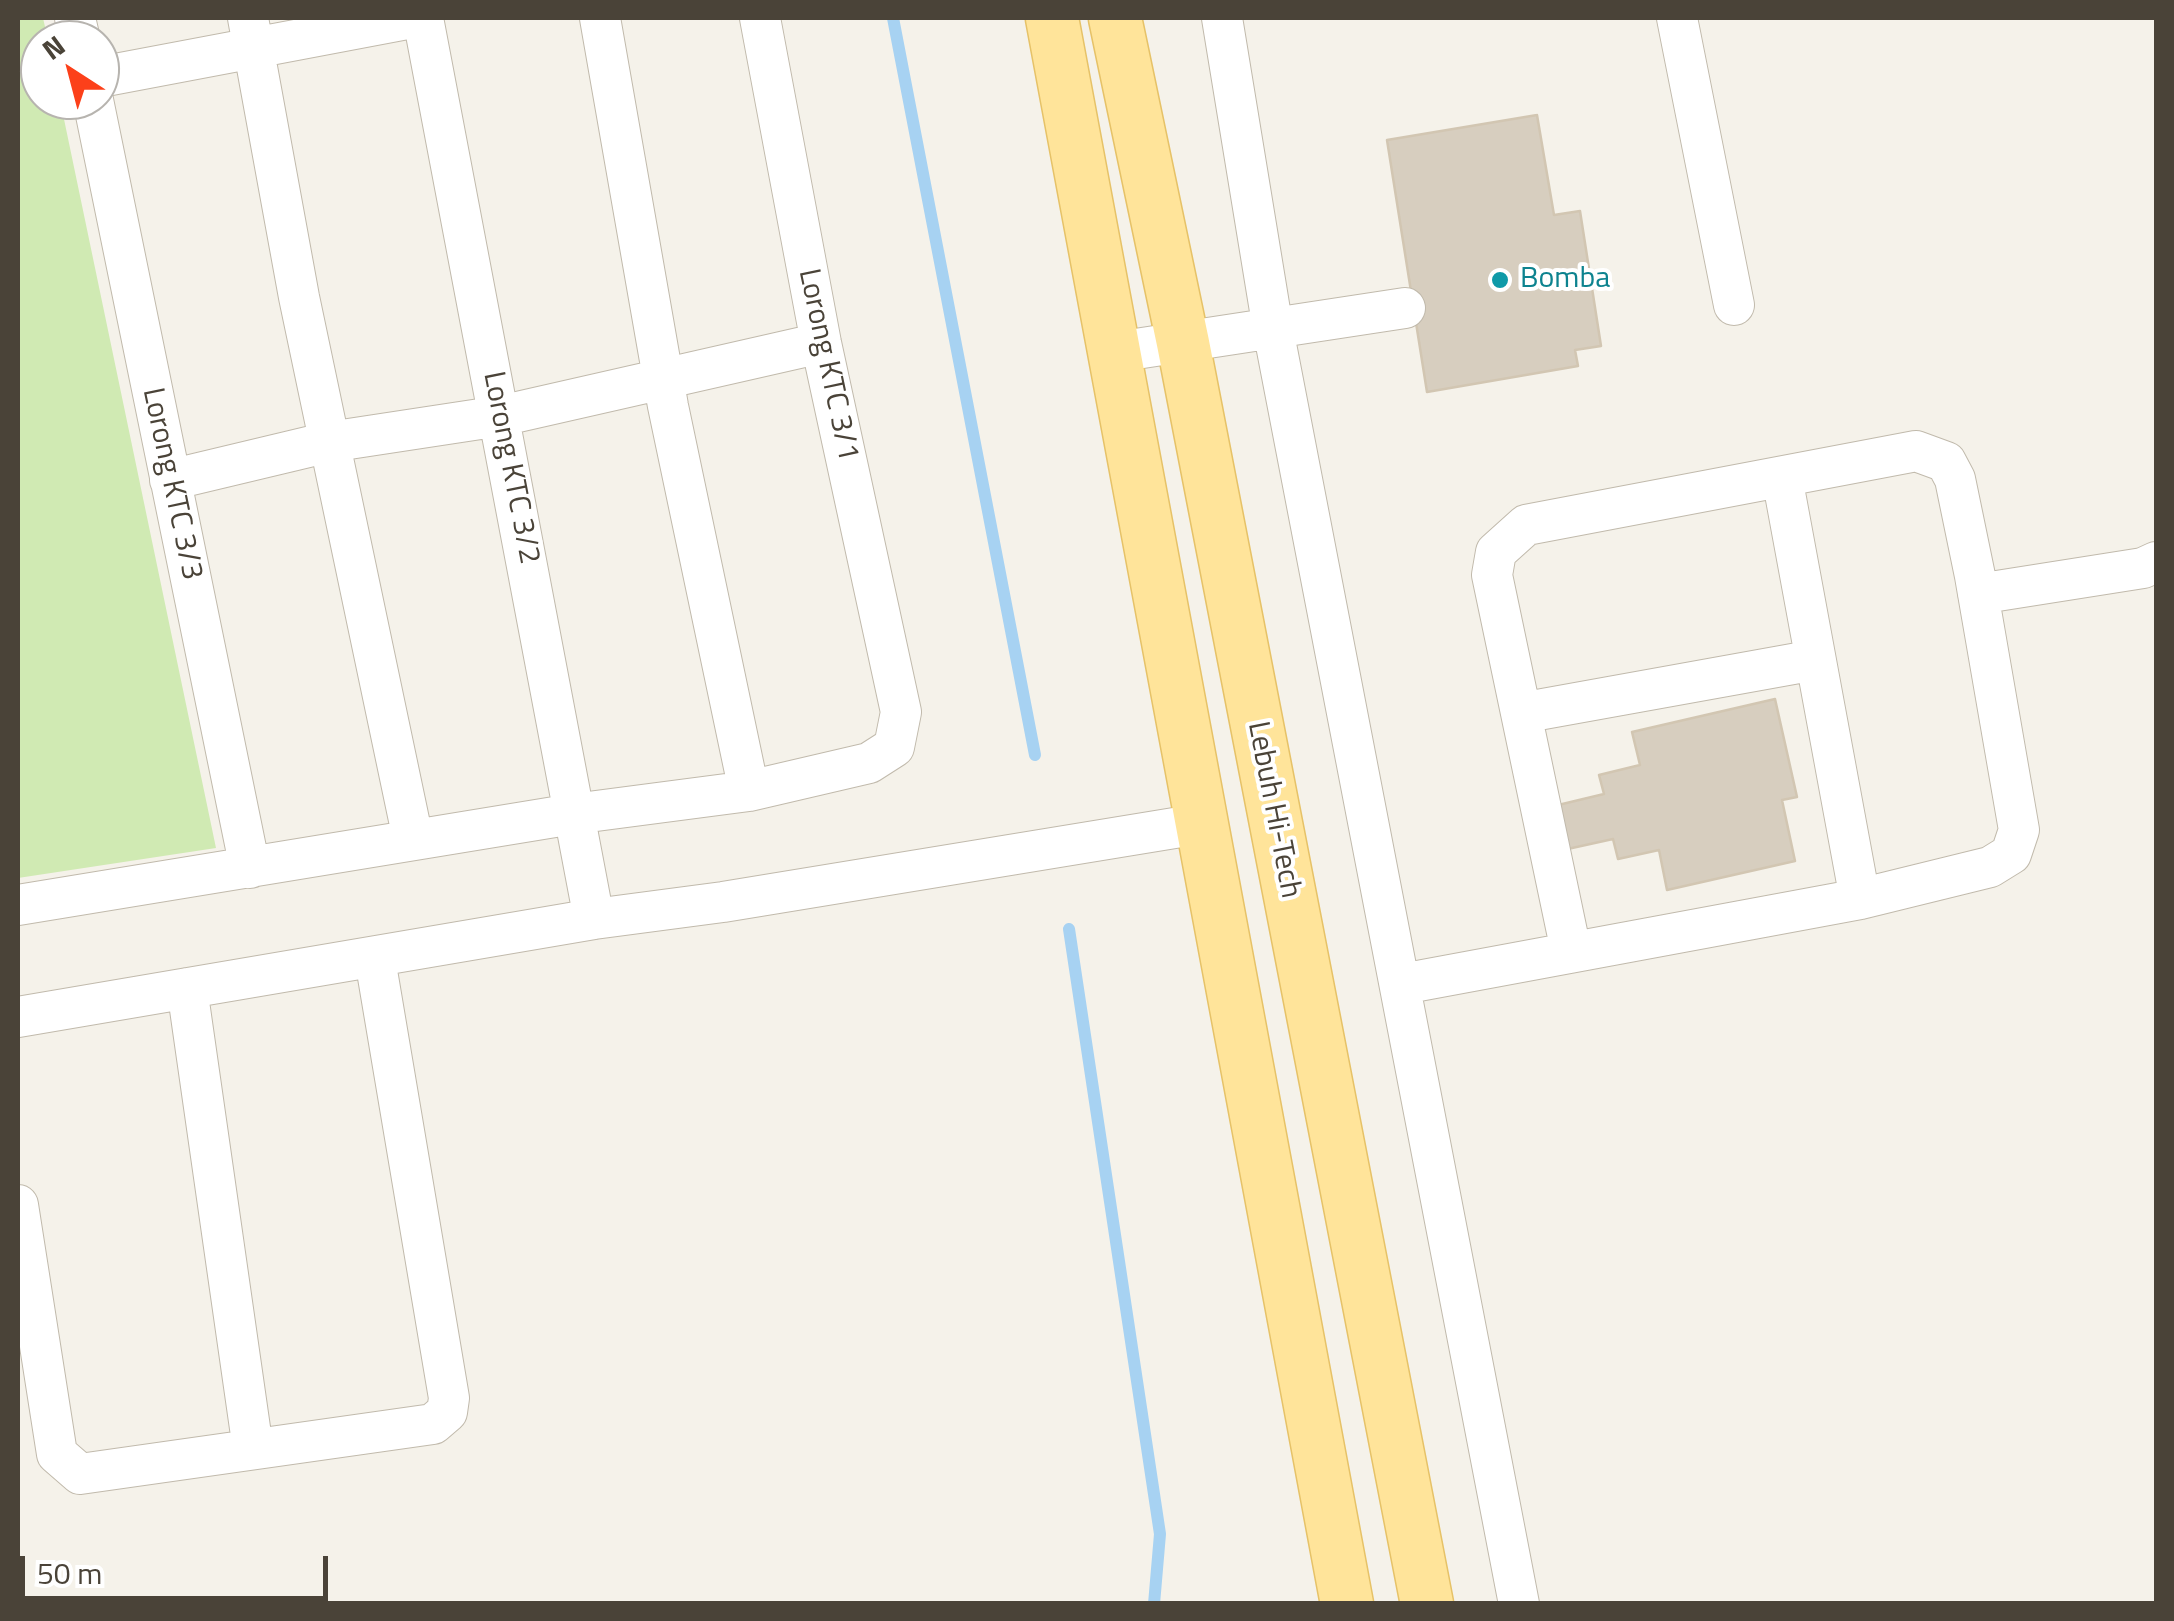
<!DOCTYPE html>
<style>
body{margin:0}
#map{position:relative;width:2174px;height:1621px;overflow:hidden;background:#f5f2ea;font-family:"Titillium Web",sans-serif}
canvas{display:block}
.frame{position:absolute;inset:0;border:20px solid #4a4338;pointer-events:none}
.north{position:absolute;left:20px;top:20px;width:100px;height:100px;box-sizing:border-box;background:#fff;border:2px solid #b7b4af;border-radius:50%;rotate:324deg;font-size:28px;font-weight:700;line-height:40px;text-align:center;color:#4a4338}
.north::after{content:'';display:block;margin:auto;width:35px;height:45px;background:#fc401a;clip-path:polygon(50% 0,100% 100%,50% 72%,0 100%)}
.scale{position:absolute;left:20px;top:1556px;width:308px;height:45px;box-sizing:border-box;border:5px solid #4a4338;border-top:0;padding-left:12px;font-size:30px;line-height:35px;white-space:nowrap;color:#4a4338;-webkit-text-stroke:8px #fff;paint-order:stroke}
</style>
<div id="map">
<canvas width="2174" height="1621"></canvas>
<div class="frame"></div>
<div class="north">N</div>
<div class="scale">50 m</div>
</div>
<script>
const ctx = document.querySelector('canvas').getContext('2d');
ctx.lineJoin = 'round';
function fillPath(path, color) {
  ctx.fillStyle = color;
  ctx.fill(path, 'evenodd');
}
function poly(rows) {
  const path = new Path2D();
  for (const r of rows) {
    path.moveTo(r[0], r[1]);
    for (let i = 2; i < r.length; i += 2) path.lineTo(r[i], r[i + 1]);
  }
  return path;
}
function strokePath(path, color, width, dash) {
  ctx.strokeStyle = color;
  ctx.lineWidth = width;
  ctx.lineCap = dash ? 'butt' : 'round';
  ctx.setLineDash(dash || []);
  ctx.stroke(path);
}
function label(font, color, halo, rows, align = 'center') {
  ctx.font = font + ' "Titillium Web",sans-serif';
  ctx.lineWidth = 8;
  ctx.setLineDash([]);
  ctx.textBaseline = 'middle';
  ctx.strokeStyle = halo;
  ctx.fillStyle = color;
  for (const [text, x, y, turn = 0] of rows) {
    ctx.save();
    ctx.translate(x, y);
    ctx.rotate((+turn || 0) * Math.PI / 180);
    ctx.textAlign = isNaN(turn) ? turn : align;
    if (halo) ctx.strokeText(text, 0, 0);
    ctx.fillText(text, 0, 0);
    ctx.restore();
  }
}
const green = poly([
 [18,18,43,18,48,40,40,40,40,100,60,100,216,848,18,878]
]);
const stream = poly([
 [893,18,1035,755],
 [1069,929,1160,1534,1154,1604]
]);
const building = poly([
 [1537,115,1554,215,1580,211,1601,346,1575,350,1578,366,1427,392,1387,140,1537,115],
 [1775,699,1797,797,1782,800,1795,861,1667,890,1659,850,1618,859,1613,839,1563,850,1554,806,1604,794,1599,775,1640,765,1632,732,1775,699]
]);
const minor = poly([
 [75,18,80,40],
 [248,18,299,297,413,839],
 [423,18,594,919],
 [600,18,668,406,749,791],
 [1222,18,1273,329,1519,1604],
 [1677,18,1734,305],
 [100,77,412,18],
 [93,100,250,868],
 [1116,352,1405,308],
 [1782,477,1860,899],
 [170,480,329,442,500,416,821,343],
 [1978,594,2143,568,2156,562],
 [1521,713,1815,660],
 [18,905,573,814,749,791,869,763,894,747,901,712,821,343,760,18],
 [1402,984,1860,899,1990,867,2011,854,2019,830,1975,576,1955,479,1946,462,1916,451,1526,525,1496,552,1492,575,1571,951],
 [187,988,253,1449],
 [18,1017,594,919,723,902,1199,824],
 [18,1205,57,1454,80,1474,433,1424,447,1412,449,1398,375,959]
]);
const major = poly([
 [1052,18,1347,1604],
 [1115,18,1183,343,1427,1604]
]);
const markers = [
 [1500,280,10,"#0f9aa8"]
];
const cultureNames = [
 ["Bomba",1520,280]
];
const streetNames = [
 ["Lorong KTC 3/1",827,365,78],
 ["Lorong KTC 3/2",510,468,79],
 ["Lorong KTC 3/3",171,484,78],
 ["Lebuh Hi-Tech",1273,810,79]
];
fillPath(green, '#d0eab3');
strokePath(stream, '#a7d2f2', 12);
fillPath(building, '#d7cebf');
strokePath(building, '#d2c6b2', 2.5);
strokePath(minor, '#c1baac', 42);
strokePath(major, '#e6c268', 55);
strokePath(minor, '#fff', 40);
strokePath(major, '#ffe49a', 52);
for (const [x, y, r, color] of markers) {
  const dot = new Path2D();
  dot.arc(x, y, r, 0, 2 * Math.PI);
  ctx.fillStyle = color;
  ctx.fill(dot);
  strokePath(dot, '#fff', 4);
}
label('30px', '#0d838f', '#fff', cultureNames, 'left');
label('30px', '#4a4338', '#fff', streetNames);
</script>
